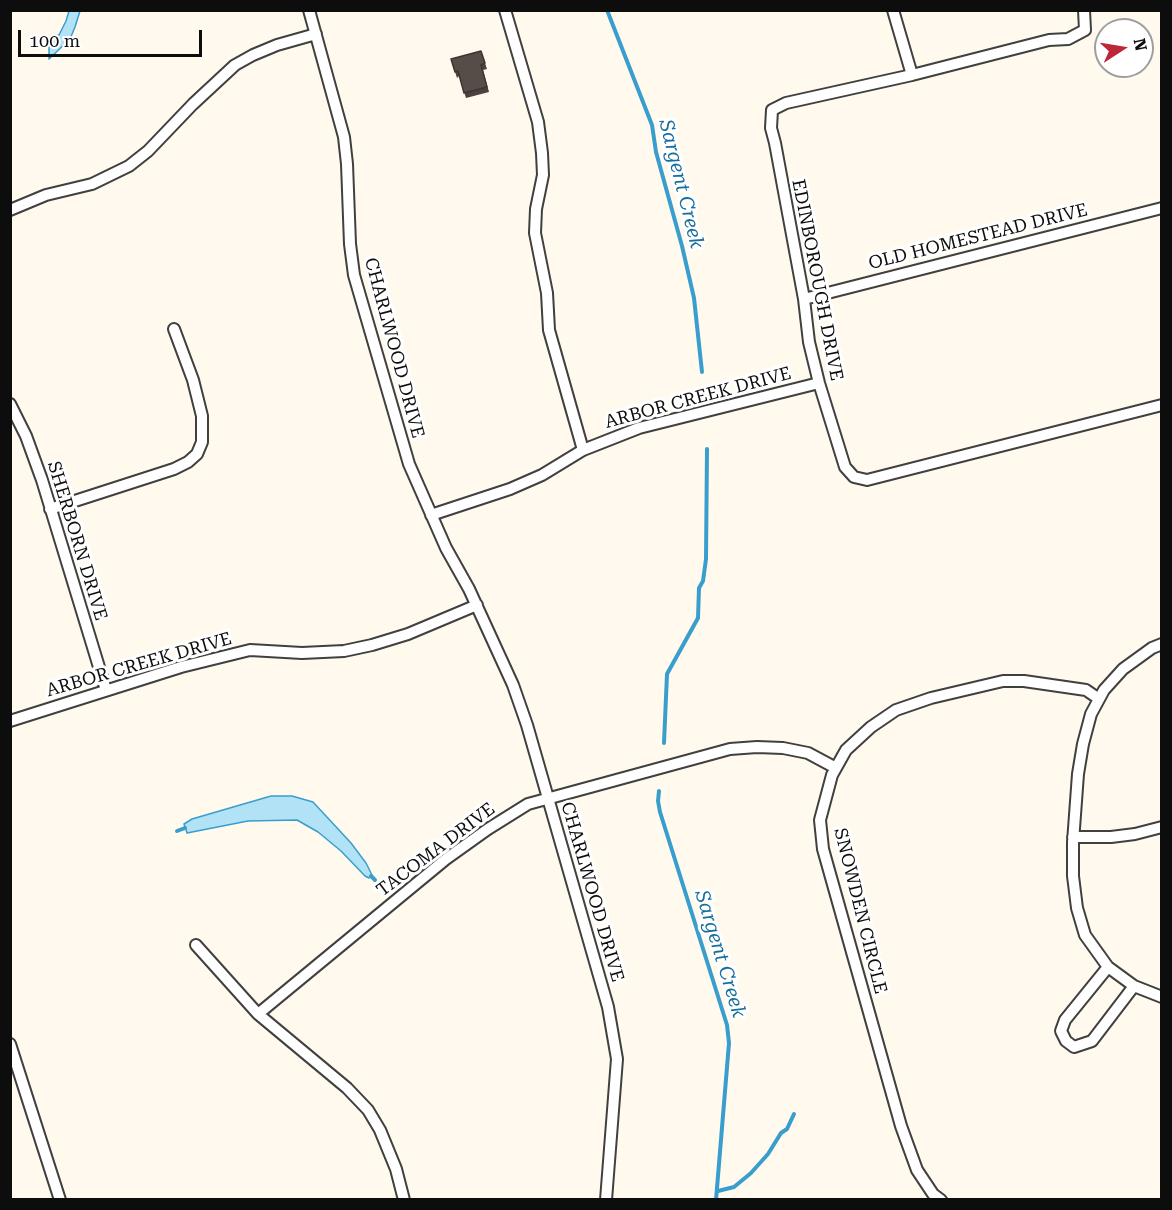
<!DOCTYPE html>
<style>
body{margin:0}
#map{position:relative;width:1172px;height:1210px;overflow:hidden;background:#fffaed;font-family:"Roboto Serif",serif}
canvas{display:block}
.frame{position:absolute;inset:0;border:12px solid #0d0d0d;pointer-events:none}
.north{position:absolute;left:1094px;top:18px;width:60px;height:60px;box-sizing:border-box;background:#fff;border:2px solid #9e9e9e;border-radius:50%;rotate:78deg;font-size:16px;font-weight:700;line-height:24px;text-align:center;color:#0d0d0d}
.north::after{content:'';display:block;margin:auto;width:21px;height:27px;background:#bc2639;clip-path:polygon(50% 0,100% 100%,50% 72%,0 100%)}
.scale{position:absolute;left:18px;top:30px;width:184px;height:27px;box-sizing:border-box;border:3px solid #0d0d0d;border-top:0;padding-left:8px;font-size:18px;line-height:21px;white-space:nowrap;color:#0d0d0d;-webkit-text-stroke:4px #fff;paint-order:stroke}
</style>
<div id="map">
<canvas width="1172" height="1210"></canvas>
<div class="frame"></div>
<div class="north">N</div>
<div class="scale">100 m</div>
</div>
<script>
const ctx = document.querySelector('canvas').getContext('2d');
ctx.lineJoin = 'round';
function fillPath(path, color) {
  ctx.fillStyle = color;
  ctx.fill(path, 'evenodd');
}
function poly(rows) {
  const path = new Path2D();
  for (const r of rows) {
    path.moveTo(r[0], r[1]);
    for (let i = 2; i < r.length; i += 2) path.lineTo(r[i], r[i + 1]);
  }
  return path;
}
function strokePath(path, color, width, dash) {
  ctx.strokeStyle = color;
  ctx.lineWidth = width;
  ctx.lineCap = dash ? 'butt' : 'round';
  ctx.setLineDash(dash || []);
  ctx.stroke(path);
}
function label(font, color, halo, rows, align = 'center') {
  ctx.font = font + ' "Roboto Serif",serif';
  ctx.lineWidth = 6;
  ctx.setLineDash([]);
  ctx.textBaseline = 'middle';
  ctx.strokeStyle = halo;
  ctx.fillStyle = color;
  for (const [text, x, y, turn = 0] of rows) {
    ctx.save();
    ctx.translate(x, y);
    ctx.rotate((+turn || 0) * Math.PI / 180);
    ctx.textAlign = isNaN(turn) ? turn : align;
    if (halo) ctx.strokeText(text, 0, 0);
    ctx.fillText(text, 0, 0);
    ctx.restore();
  }
}
const water = poly([
 [69,11,80,11,75,27,70,39,49,59,49,44,46,39,59,35,66,21,69,11],
 [271,796,292,796,313,802,351,843,366,863,372,875,369,878,365,876,341,851,318,832,297,820,248,821,187,833,184,824,192,819,271,796]
]);
const stream = poly([
 [607,10,652,125,656,152,682,246,694,298,702,372],
 [664,743,667,674,698,618,699,588,703,581,706,559,707,449],
 [659,791,658,801,660,812,727,1025,729,1043,716,1200],
 [177,831,185,828],
 [371,876,375,880],
 [718,1191,734,1187,751,1173,768,1154,781,1133,787,1129,794,1114]
]);
const street = poly([
 [309,10,344,137,347,164,350,244,354,275,409,464,446,548,469,589,513,685,527,725,608,1007,617,1059,606,1200],
 [505,10,538,122,542,153,543,175,536,209,535,233,547,293,549,330,583,450],
 [893,10,912,75],
 [1084,10,1085,30,1068,39,1049,40,912,75,786,103,772,110,771,128,775,143,804,299,809,342,819,383,845,467,854,477,867,480,1162,405],
 [10,210,46,195,92,184,129,166,148,151,193,104,235,65,253,55,277,45,316,34],
 [804,299,1162,208],
 [10,404,26,436,42,480,106,690],
 [50,509,174,469,188,462,197,454,202,442,202,416,193,380,174,329],
 [431,515,510,489,542,475,583,450,639,428,819,383],
 [1162,644,1152,648,1123,669,1104,690,1091,714,1083,744,1078,774,1073,842,1073,876,1077,908,1085,935,1108,967,1134,986,1162,997],
 [10,721,181,667,250,650,302,653,344,651,372,645,408,634,477,605],
 [1073,837,1111,837,1135,834,1162,827],
 [196,945,258,1014,347,1088,368,1110,380,1130,396,1169,404,1200],
 [1108,967,1065,1020,1061,1031,1066,1041,1074,1047,1092,1041,1134,986],
 [258,1014,446,859,488,829,528,804,730,749,757,747,783,748,808,753,836,768],
 [10,1044,60,1200],
 [941,1200,933,1194,917,1170,901,1126,823,849,820,820,832,775,846,750,871,727,896,710,931,698,1003,681,1024,681,1086,690,1099,699]
]);
const wall = poly([
 [481,51,487,69,483,70,489,92,466,98,459,76,457,78,451,59]
]);
const building = poly([
 [481,51,485,63,481,65,487,87,464,93,458,71,455,72,451,59,481,51]
]);
const streetNames = [
 ["OLD HOMESTEAD DRIVE",978,237,-14],
 ["EDINBOROUGH DRIVE",817,280,79],
 ["CHARLWOOD DRIVE",394,348,75],
 ["ARBOR CREEK DRIVE",698,398,-15],
 ["SHERBORN DRIVE",77,541,73],
 ["ARBOR CREEK DRIVE",139,665,-16],
 ["TACOMA DRIVE",436,850,-37],
 ["CHARLWOOD DRIVE",592,892,74],
 ["SNOWDEN CIRCLE",860,911,76]
];
const waterNames = [
 ["Sargent Creek",681,184,76],
 ["Sargent Creek",720,954,73]
];
fillPath(water, '#b2e2f6');
strokePath(water, '#399ecd', 1.5);
strokePath(stream, '#399ecd', 4);
strokePath(street, '#404040', 14);
strokePath(street, '#fff', 10);
fillPath(wall, '#4a423f');
fillPath(building, '#564d49');
strokePath(building, '#3c3633', 1.5);
label('18px', '#0d0d0d', '#fff', streetNames);
label('italic 20px', '#176e9e', '#fff', waterNames);
</script>
